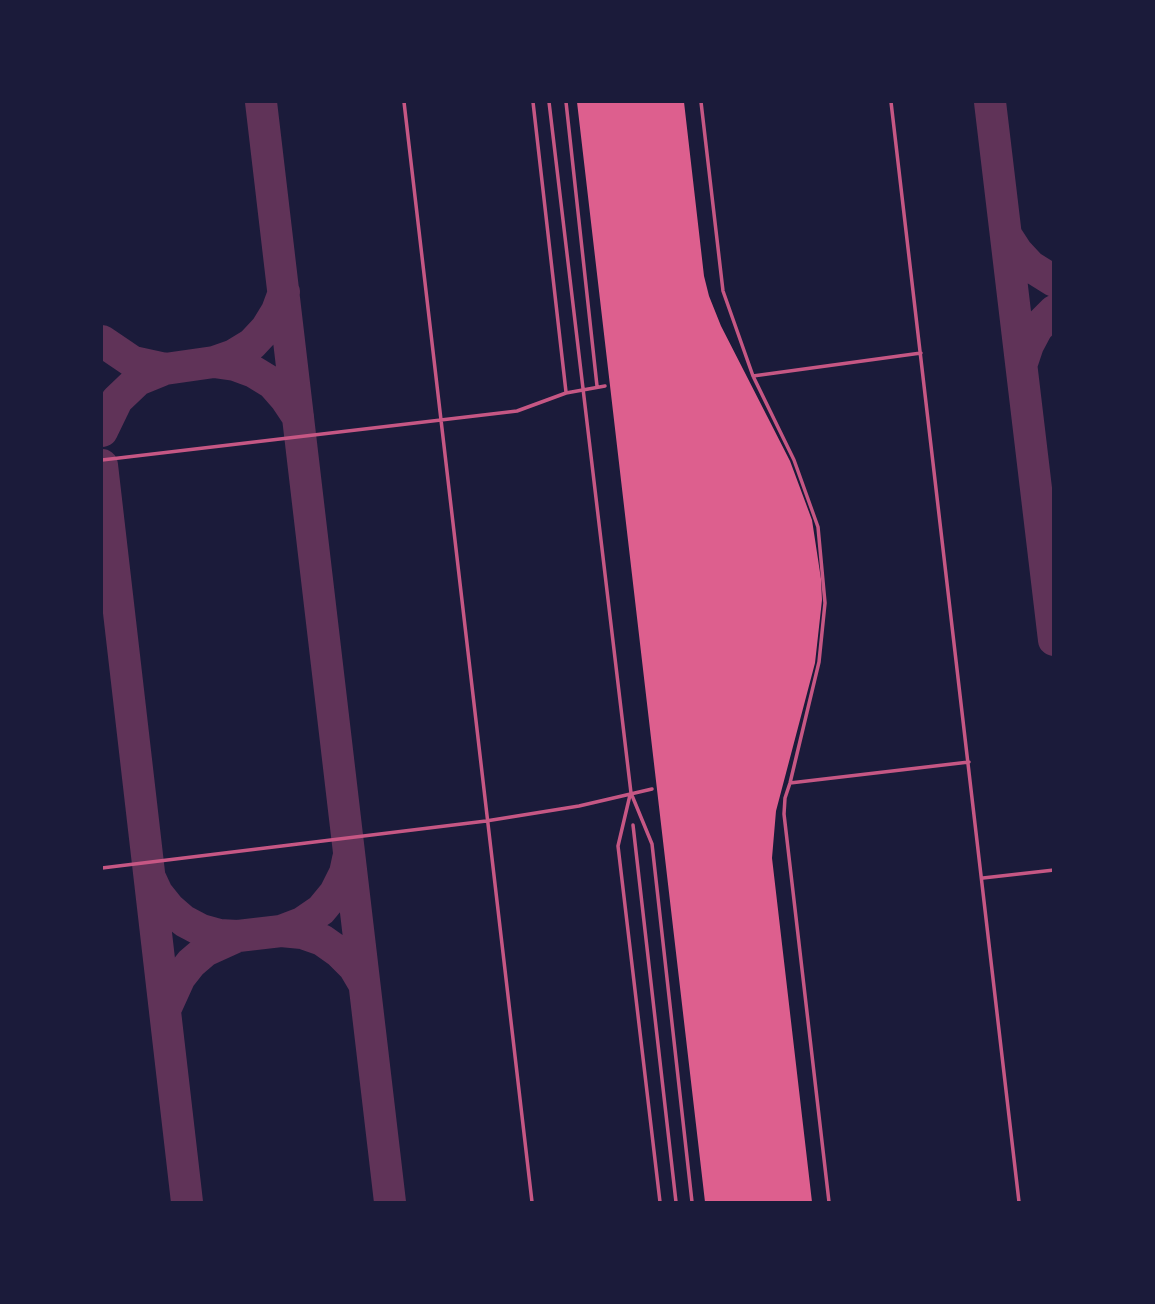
<!DOCTYPE html>
<style>
body{margin:0}
#map{position:relative;width:1155px;height:1304px;overflow:hidden;background:#1b1b3a;font-family:"DM Sans",sans-serif}
canvas{display:block}
.frame{position:absolute;inset:0;border:103px solid #1b1b3a;pointer-events:none}
</style>
<div id="map">
<canvas width="1155" height="1304"></canvas>
<div class="frame"></div>
</div>
<script>
const ctx = document.querySelector('canvas').getContext('2d');
ctx.lineJoin = 'round';
function poly(rows) {
  const path = new Path2D();
  for (const r of rows) {
    path.moveTo(r[0], r[1]);
    for (let i = 2; i < r.length; i += 2) path.lineTo(r[i], r[i + 1]);
  }
  return path;
}
function strokePath(path, color, width, dash) {
  ctx.strokeStyle = color;
  ctx.lineWidth = width;
  ctx.lineCap = dash ? 'butt' : 'round';
  ctx.setLineDash(dash || []);
  ctx.stroke(path);
}
function fillPath(path, color) {
  ctx.fillStyle = color;
  ctx.fill(path, 'evenodd');
}
const taxiway = poly([
 [261,102,390,1202],
 [990,102,1054,640],
 [1006,235,1017,252,1030,266,1054,281],
 [102,341,133,362,165,369],
 [214,362,235,365,254,372,272,383,286,399,298,417],
 [1022,363,1028,345,1037,328,1054,311],
 [102,431,117,400,138,380,165,369,214,362,234,355,252,344,266,329,277,311,284,292],
 [102,465,187,1202],
 [151,880,157,893,169,908,184,921,201,930,219,935,238,936],
 [281,931,302,933,322,940,339,952,354,967,364,984],
 [165,1010,180,977,191,963,205,951,238,936,281,931,302,923,321,910,335,893,345,873,348,859]
]);
const building = poly([
 [577,102,684,102,704,276,709,296,721,326,790,461,812,520,821,579,822,600,815,663,776,811,772,858,812,1202,705,1202]
]);
const service = poly([
 [404,102,532,1202],
 [533,102,566,392],
 [549,102,631,793,652,844,692,1202],
 [566,102,597,386],
 [701,102,723,291,753,376,794,460,818,527,825,603,819,662,790,783,785,798,784,814,829,1202],
 [891,102,1019,1202],
 [753,376,921,353],
 [102,460,517,411,566,393,605,386],
 [790,783,969,762],
 [630,795,618,846,660,1202],
 [633,825,676,1202],
 [102,868,486,821,579,806,652,789],
 [983,878,1054,870]
]);
strokePath(taxiway, '#603358', 32);
fillPath(building, '#dd5f8e');
strokePath(service, '#c65784', 3.5);
</script>
